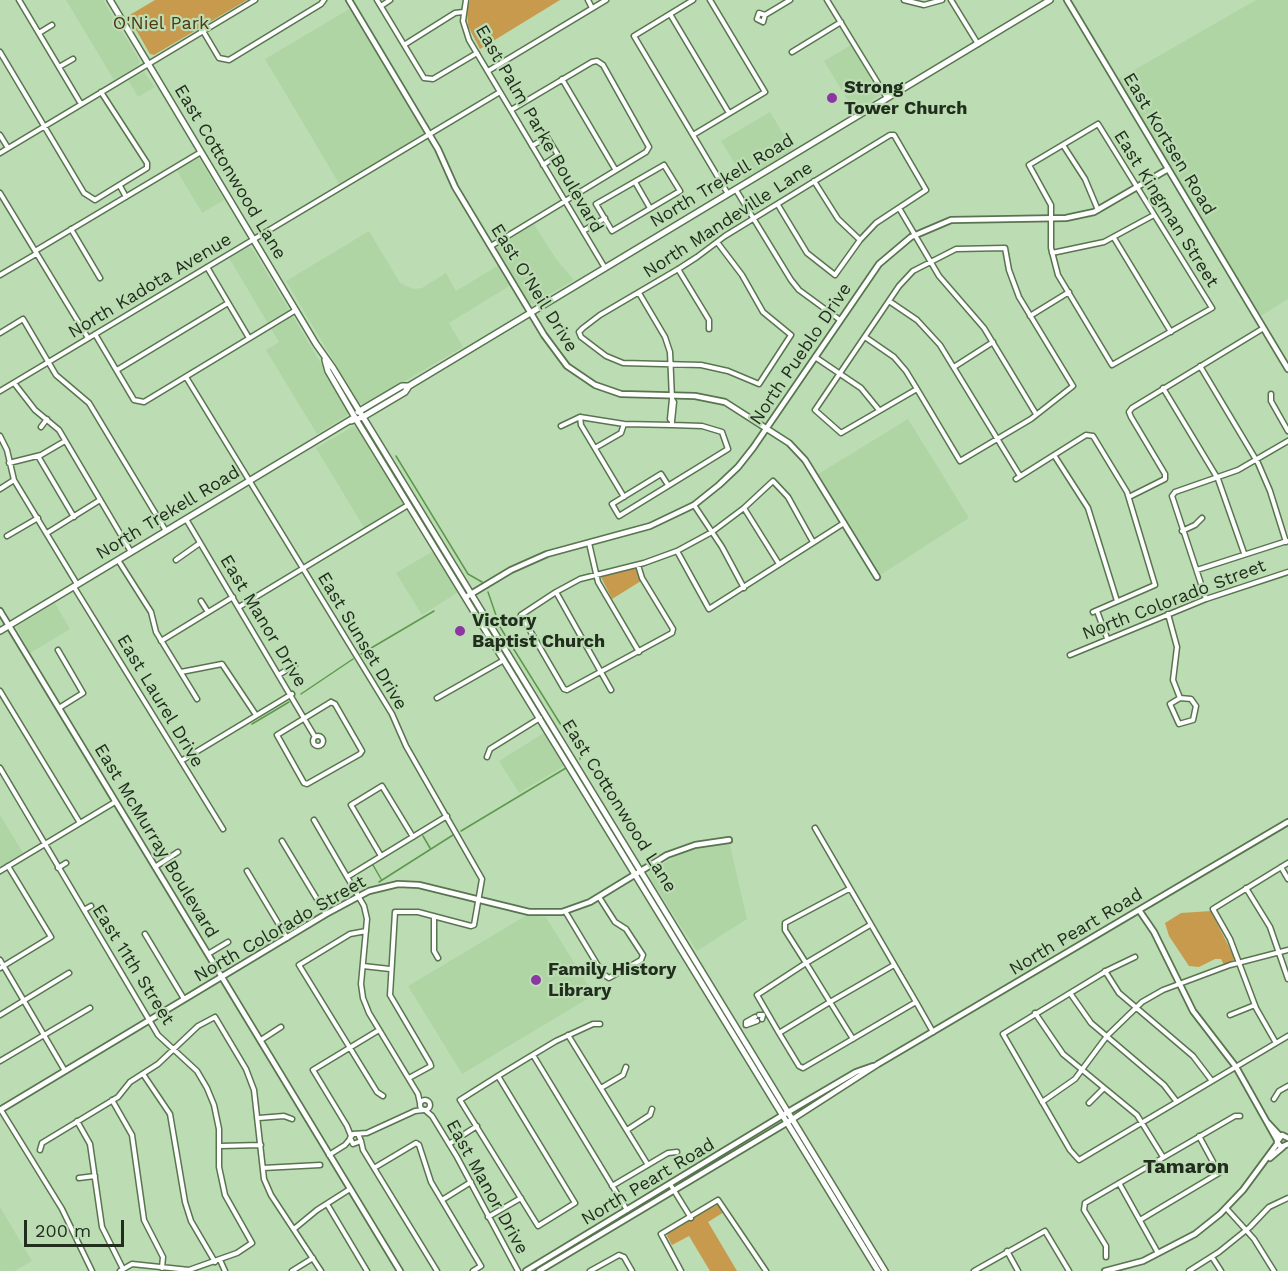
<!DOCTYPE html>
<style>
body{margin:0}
#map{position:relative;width:1288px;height:1271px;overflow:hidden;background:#bcdcb3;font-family:"Work Sans",sans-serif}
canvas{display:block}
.scale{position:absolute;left:24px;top:1220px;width:100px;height:27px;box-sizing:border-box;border:3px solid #212e1e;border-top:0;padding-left:8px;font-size:18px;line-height:21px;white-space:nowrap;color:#212e1e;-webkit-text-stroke:4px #bcdcb3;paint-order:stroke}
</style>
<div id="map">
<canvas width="1288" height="1271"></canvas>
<div class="scale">200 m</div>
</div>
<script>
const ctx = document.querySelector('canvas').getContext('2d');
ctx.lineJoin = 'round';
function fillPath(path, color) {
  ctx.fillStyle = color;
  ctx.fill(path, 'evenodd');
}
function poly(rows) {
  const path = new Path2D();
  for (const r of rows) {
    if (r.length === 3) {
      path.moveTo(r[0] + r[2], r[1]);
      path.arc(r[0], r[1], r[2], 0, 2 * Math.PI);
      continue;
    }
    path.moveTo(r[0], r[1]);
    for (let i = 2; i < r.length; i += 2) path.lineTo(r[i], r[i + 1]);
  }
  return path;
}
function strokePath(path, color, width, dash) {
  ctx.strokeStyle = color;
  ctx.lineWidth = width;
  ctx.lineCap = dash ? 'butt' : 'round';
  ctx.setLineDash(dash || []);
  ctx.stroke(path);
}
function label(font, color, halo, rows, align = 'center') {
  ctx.font = font + ' "Work Sans",sans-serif';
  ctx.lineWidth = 4.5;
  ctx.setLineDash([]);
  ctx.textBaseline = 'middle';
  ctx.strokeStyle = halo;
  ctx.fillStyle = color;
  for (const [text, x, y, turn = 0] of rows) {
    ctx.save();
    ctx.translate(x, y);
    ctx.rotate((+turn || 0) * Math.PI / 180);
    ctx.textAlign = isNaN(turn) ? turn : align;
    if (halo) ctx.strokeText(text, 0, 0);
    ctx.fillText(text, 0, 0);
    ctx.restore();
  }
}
const built = poly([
 [66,0,103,0,140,61,138,65,114,80],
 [1256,0,1288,0,1288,299,1256,319,1115,81],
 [351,8,424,133,340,185,265,59],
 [851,45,880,95,855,112,824,61],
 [144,72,155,87,138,97,128,80],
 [770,112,793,150,744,179,721,141],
 [195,157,199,158,224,200,202,213,176,169],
 [534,224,556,259,574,280,533,304,528,302,496,247],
 [369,231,400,283,413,289,422,288,446,273,456,291,499,265,511,285,449,323,463,347,364,405,358,402,286,281],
 [248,247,252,248,348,409,347,416,317,434,266,350,279,342,229,258],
 [908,419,969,518,877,577,815,476],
 [357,426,409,508,368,534,316,448,352,427],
 [435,550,460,591,422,615,396,573],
 [55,603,70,629,30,653,16,627],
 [547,731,567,764,519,793,499,761],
 [0,815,23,853,0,867],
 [729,841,747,919,697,951,649,877,649,872,685,851],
 [527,915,546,917,594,995,462,1074,408,986],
 [0,1207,32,1261,14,1271,0,1271]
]);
const green = poly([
 [155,0,247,0,154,55,150,54,128,16],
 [470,0,560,0,480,49,468,26,467,10],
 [636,567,641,581,612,599,601,577],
 [1211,911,1235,959,1224,965,1221,959,1215,959,1199,967,1189,966,1169,936,1165,923,1181,913],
 [718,1204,724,1212,708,1222,737,1271,710,1271,689,1236,672,1245,667,1236,668,1232]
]);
const stream = poly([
 [396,456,468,574,482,582],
 [488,592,500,627,561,725],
 [361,654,434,611],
 [301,694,353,659],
 [252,724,289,702],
 [563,728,582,753,580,759],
 [461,831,566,768],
 [423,836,430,848],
 [373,865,381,879],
 [379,882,453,835]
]);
const minor = poly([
 [19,0,81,104],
 [377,0,424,78,433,79,477,53],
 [466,0,463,21,469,40,605,268],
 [588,0,592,8],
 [693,0,634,36,728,194],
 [827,0,887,98],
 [904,0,924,5,942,0],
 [951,0,978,44],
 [381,6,390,0],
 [670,14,729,113],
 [765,15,759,13,757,19,763,22,765,15,790,0],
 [203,31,219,58,229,60,321,4,324,0],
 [39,33,52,25],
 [404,45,455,13,463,12],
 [0,52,84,193,95,200,147,168,147,163,101,92],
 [792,52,841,22],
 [59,67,73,59],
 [488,71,606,0],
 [562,79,615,169],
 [1098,124,1212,308,1112,365,1058,275,1051,248,1051,205,1029,165,1098,124],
 [0,135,8,148],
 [693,135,765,92,710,0],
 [1063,145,1085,179,1098,210],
 [532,146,547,137,558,155,543,165],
 [0,153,255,0],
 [664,165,680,191,612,231,596,204,664,165],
 [814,181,838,219,859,239],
 [635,182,650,208],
 [120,186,126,197],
 [736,190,791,280,799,290,840,320],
 [0,193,88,338],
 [899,208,939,276,984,328,1036,414],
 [71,229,100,278],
 [583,231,605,218],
 [1114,238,1171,332],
 [717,242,742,275,763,312,791,335,759,384,728,371,701,365,623,363,606,356,581,337,579,332,583,328,600,315,680,268,697,257,725,236,890,135,894,135,926,190,876,223,860,240,835,275,807,253,778,205],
 [491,246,646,152,649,147,603,65,597,61,592,62,511,110],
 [35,251,201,152],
 [1052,253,1104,242,1154,215],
 [207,267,249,338],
 [678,269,709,320,709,329],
 [0,275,36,254],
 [639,293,665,337,670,352,672,399,674,402,672,421,670,419,672,399],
 [889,301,917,320,940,345,1020,476],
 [1030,316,1069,292],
 [0,333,23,319,56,375,89,403,166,531],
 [95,334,134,400,144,402,296,310],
 [865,337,894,357,906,371,917,389,960,461,1031,419,1073,386,1019,297,1009,270,1005,248,956,249,913,271,899,286,815,410,841,433,917,389],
 [815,357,861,388,879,410],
 [1200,366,1258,463,1270,491,1286,542],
 [954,367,993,342],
 [117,370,228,303],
 [186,377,392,714,406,746,482,879,474,925,471,926,418,912,395,912,390,995,430,1063,431,1066,409,1078],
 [14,383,35,410,59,430,131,552],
 [1163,388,1218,479,1244,553],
 [0,391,500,92],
 [1271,394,1271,401,1288,431],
 [561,426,580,417],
 [41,427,47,419],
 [0,436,7,450,14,480,77,584],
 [595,448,621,433,624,424],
 [1054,455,1088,508,1117,601],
 [38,456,74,517],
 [9,463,41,455,65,441],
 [1016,479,1086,435,1093,436,1127,492,1155,585,1093,612],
 [668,485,661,474,612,504,619,516,728,449,722,432,702,426,672,425,672,421],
 [0,489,14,480],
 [624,497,581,425,580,417,624,424,672,425],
 [1129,497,1165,479,1165,474,1131,417,1129,412,1132,408,1262,329],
 [694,505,722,547,744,588],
 [744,508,779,564],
 [186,519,315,737],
 [1182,531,1195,525,1202,518],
 [47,533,100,500],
 [7,536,38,518],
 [589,543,598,582,639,652],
 [677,551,709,609,844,523],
 [118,560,151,612,156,632,197,699],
 [176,560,200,543],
 [638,565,642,578,673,629,672,633,567,690,564,689,521,615,556,592,580,579,644,563,677,551,712,532,744,508,773,481,788,497,813,542],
 [1197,570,1287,541],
 [74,587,223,829],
 [556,592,611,690],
 [1206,599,1172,496,1175,492,1238,470,1288,441],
 [201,601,208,612],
 [239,607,408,505],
 [1097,611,1107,638],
 [1168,614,1177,647,1173,680,1180,698,1191,699,1196,706,1193,720,1179,724,1170,704,1180,698],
 [161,641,233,597],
 [58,650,83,693,59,708],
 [1070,655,1206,599,1288,572],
 [181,672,222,664,256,715],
 [280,674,295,665],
 [0,691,80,823],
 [437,698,504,660],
 [331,702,335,704,362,751,360,754,307,784,304,783,277,735,331,702],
 [318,741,5],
 [487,757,490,749,540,718],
 [181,761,292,694],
 [0,768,158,1035,197,1071,207,1088,214,1105,219,1129,219,1167,225,1195,252,1243,237,1253,189,1270,132,1264,120,1271],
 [314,820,364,906,367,919,361,984,363,998,369,1013,418,1094,420,1103],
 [282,841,326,914],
 [381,856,351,805,382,786,413,837],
 [155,867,178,852],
 [1281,867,1288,879],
 [58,868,66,863],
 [0,871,115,802],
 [247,871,287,938],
 [347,877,447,816],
 [1246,888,1270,927,1288,979],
 [849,889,785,923,785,930,806,963,870,925],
 [84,910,91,906],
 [565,911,603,974,609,978,641,960,643,955,626,929,615,922,599,897],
 [434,916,434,951,438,958],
 [366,931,350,934,299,965,377,1092,383,1096],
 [145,934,184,999],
 [208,954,228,942],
 [1135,957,1108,970,1003,1034,1070,1150,1079,1160,1288,1036],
 [0,960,65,1071],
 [806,963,830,1002,779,1033,757,995,806,963],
 [363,966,390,969],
 [0,968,51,937,8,866],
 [1105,971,1119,993,1193,1056,1212,1081],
 [1070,993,1091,1023,1164,1085,1177,1102],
 [916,1002,933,1032],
 [1035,1013,1063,1054,1137,1115,1163,1157],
 [0,1015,69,973],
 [759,1015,763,1015,762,1019],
 [1230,1015,1255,1005],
 [755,1017,746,1022,746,1025,757,1021],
 [779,1033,799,1066,803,1068,916,1002,815,828],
 [568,1035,648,1165],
 [853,1039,830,1002,894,965],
 [261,1040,281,1027],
 [1276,1043,1256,1008,1230,939,1213,909,1288,863],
 [533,1055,627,1210],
 [0,1061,90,1008],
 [143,1074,170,1114,185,1202,191,1221,215,1262],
 [498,1076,575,1203,538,1226,460,1100,498,1076,526,1059,556,1041,593,1024,600,1024],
 [601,1088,623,1075,626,1067],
 [1274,1099,1279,1091,1288,1086],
 [112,1100,132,1135,144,1220,163,1257,162,1268],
 [425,1105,5],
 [1042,1102,1075,1079,1107,1036,1142,1002,1163,990,1230,965,1288,950],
 [1089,1103,1104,1088],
 [1,1110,62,1209,92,1271],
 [425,1110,432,1116,457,1157,518,1271],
 [259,1118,284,1116,292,1119],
 [77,1121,90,1144,102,1227,123,1269],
 [627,1130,650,1115,652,1109],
 [358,1134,361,1141,353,1144,350,1138,353,1134,367,1133,415,1111,424,1110],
 [351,1136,347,1126,313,1070,379,1030],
 [361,1141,363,1150,437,1271],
 [449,1144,477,1126],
 [220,1146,261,1145],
 [40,1150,42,1143,118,1097,130,1082,158,1064,198,1026,215,1017,246,1069,254,1090,264,1179,271,1195,321,1271],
 [329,1155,345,1145,350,1139],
 [263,1168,320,1165],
 [374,1168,416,1143,419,1145,431,1182,481,1266,473,1271],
 [79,1178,95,1176],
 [1119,1183,1158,1253],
 [670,1184,691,1218],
 [612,1186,668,1153,677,1152],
 [442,1200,471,1182],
 [327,1204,367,1271],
 [1226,1208,1254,1239,1274,1271],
 [488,1217,521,1198],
 [1140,1220,1219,1173,1199,1136],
 [294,1229,317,1210,350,1189],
 [1007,1251,1018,1271],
 [1106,1257,1106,1246,1084,1210,1085,1203,1235,1116,1240,1116],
 [1212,1257,1221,1271],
 [220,1260,225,1271],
 [292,1271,313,1258],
 [590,1271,619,1255,624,1257,632,1271],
 [681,1271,661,1234,718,1200,766,1271],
 [974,1271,1045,1231,1069,1271],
 [1189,1271,1219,1252,1250,1227,1269,1207,1288,1198]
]);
const tertiary = poly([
 [349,0,438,149,455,187,544,335,567,366,595,385,621,394,695,396,725,402,789,443,805,460,877,577],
 [1067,0,1288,369],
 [466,597,511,570,547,554,650,526,694,505,719,485,738,467,753,448,879,264,911,237,951,220,1066,218,1094,212,1168,169],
 [0,611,400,1271],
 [1139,910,1154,932,1193,1011,1236,1067,1277,1140],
 [0,1110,326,914,369,891,398,884,419,885,529,912,562,912,590,902,667,855,695,845,729,840],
 [1268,1123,1280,1136],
 [1288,1138,1282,1135,1277,1142,1281,1147,1288,1144],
 [1270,1158,1283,1147],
 [526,1271,783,1115,856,1072,873,1066],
 [539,1271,788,1122,878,1064,1288,822],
 [1105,1271,1143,1261,1195,1234,1220,1214,1243,1190,1277,1144]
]);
const secondary = poly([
 [110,0,316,344,333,368,885,1271],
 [325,360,328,371,357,421,878,1271],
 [358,412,402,386,409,386],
 [351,421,363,417,405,392,409,386,1050,0],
 [0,631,352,419]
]);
const markers = [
 [832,98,6,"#8c36a3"],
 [460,631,6,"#8c36a3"],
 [536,980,6,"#8c36a3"]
];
const parkNames = [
 ["O'Niel Park",161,24]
];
const poiNames = [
 ["Strong",844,88],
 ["Tower Church",844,109],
 ["Victory",472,621],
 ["Baptist Church",472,642],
 ["Family History",548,970],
 ["Library",548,991]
];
const streetNames = [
 ["East Palm Parke Boulevard",539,129,60],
 ["East Kortsen Road",1169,144,59],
 ["East Cottonwood Lane",230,172,59],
 ["North Trekell Road",722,181,-31],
 ["East Kingman Street",1166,209,58],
 ["North Mandeville Lane",728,220,-33],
 ["North Kadota Avenue",150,286,-31],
 ["East O'Neil Drive",534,288,58],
 ["North Pueblo Drive",801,354,-56],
 ["North Trekell Road",168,513,-31],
 ["North Colorado Street",1174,600,-21],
 ["East Manor Drive",263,621,59],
 ["East Sunset Drive",362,641,59],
 ["East Laurel Drive",160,701,59],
 ["East Cottonwood Lane",619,806,58],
 ["East McMurray Boulevard",156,841,59],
 ["North Colorado Street",280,929,-30],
 ["North Peart Road",1076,932,-31],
 ["East 11th Street",133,965,58],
 ["North Peart Road",648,1182,-31],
 ["East Manor Drive",487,1187,61]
];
const neighbourhoodNames = [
 ["Tamaron",1186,1167]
];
fillPath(built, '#b0d5a5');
fillPath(green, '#c79a4d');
strokePath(stream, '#5e994b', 1.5);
strokePath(minor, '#597550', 7);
strokePath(tertiary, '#597550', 8);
strokePath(secondary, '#597550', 8);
strokePath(minor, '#fff', 4);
strokePath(tertiary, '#fff', 4.5);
strokePath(secondary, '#fff', 5);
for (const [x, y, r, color] of markers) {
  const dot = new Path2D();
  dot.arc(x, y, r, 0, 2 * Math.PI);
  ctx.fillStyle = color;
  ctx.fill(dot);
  strokePath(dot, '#bcdcb3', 2);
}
label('18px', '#4f3811', '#bcdcb3', parkNames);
label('bold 18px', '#212e1e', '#bcdcb3', poiNames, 'left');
label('18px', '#212e1e', '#bcdcb3', streetNames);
label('bold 20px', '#212e1e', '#bcdcb3', neighbourhoodNames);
</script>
